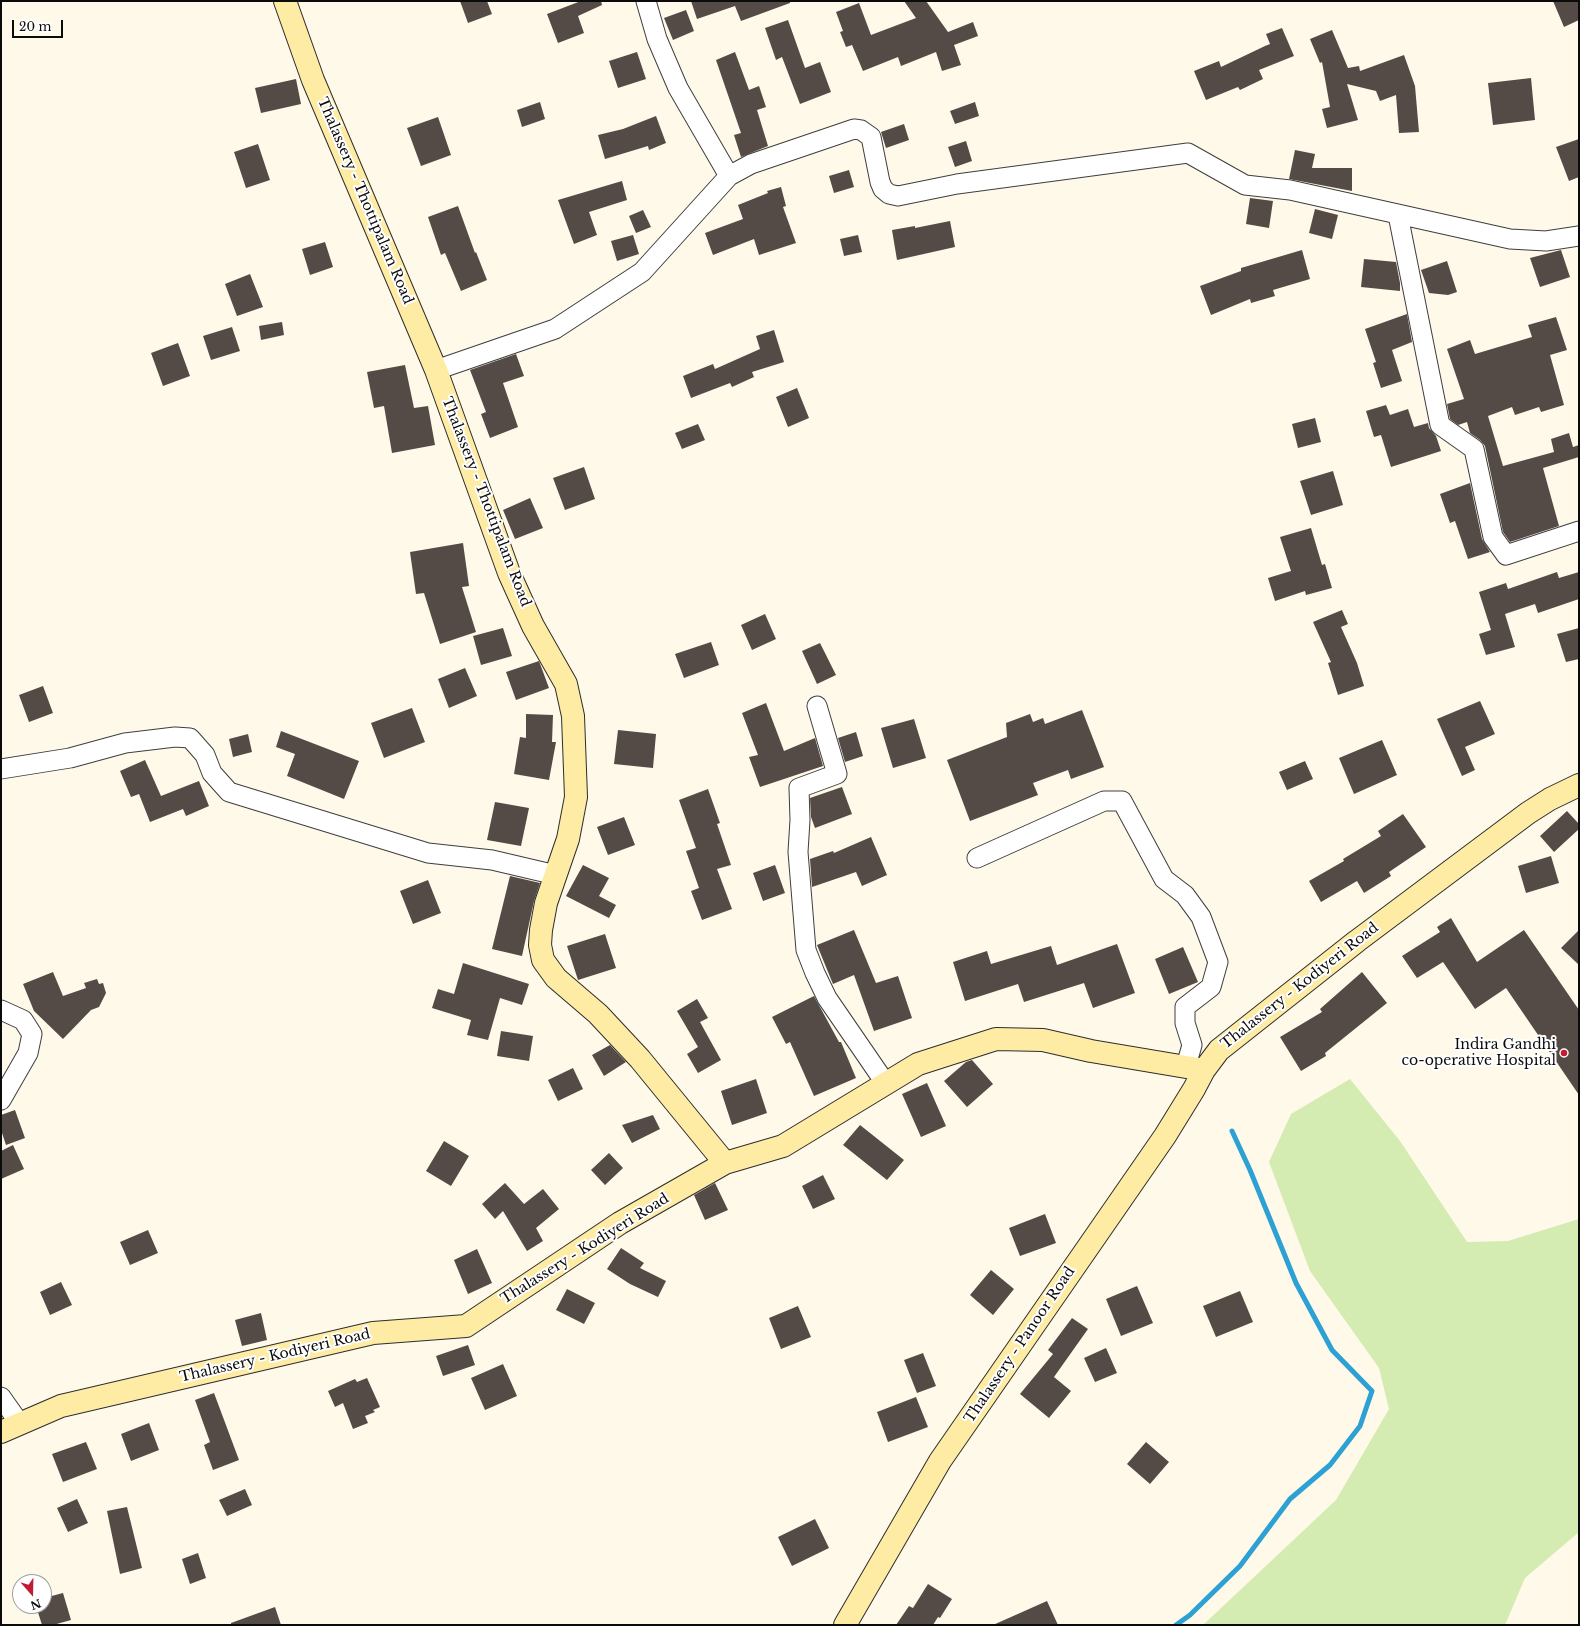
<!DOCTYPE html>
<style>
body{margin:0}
#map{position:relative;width:1580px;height:1626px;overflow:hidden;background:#fff9e9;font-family:"Libre Baskerville",serif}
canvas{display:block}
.frame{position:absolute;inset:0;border:2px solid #0b0b0b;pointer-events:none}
.north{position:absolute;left:12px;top:1574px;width:40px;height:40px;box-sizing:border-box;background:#fff;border:1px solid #9d9d9d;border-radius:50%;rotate:160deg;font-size:11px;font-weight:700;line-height:16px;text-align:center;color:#0b0b0b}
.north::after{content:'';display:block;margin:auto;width:14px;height:18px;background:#c11c33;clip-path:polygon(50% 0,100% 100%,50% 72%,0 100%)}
.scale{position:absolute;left:12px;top:20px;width:51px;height:18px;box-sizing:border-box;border:2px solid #0b0b0b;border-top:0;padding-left:5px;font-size:12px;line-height:14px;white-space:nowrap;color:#0b0b0b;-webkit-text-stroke:3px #fff;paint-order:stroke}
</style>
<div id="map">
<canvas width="1580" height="1626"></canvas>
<div class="frame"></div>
<div class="north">N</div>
<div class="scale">20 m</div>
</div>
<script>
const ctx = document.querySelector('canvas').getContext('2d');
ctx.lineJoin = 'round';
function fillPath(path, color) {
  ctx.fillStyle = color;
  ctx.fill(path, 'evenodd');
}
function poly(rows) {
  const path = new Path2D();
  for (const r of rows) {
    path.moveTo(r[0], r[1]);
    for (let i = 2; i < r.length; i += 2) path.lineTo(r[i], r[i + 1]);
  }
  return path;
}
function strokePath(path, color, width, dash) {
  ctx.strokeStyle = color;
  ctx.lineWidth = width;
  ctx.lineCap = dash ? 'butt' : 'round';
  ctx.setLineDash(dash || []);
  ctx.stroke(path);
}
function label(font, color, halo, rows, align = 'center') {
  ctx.font = font + ' "Libre Baskerville",serif';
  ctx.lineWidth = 4;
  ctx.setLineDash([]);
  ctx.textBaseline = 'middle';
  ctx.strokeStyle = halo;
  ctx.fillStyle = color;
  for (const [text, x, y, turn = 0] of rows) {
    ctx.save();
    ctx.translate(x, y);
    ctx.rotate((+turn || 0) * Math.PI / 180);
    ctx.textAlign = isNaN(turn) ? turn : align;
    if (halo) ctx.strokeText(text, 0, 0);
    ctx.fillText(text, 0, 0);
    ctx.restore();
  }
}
const green = poly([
 [1350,1079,1400,1141,1467,1242,1508,1241,1579,1219,1579,1532,1525,1578,1505,1625,1203,1625,1336,1500,1389,1409,1379,1368,1310,1271,1269,1162,1291,1114]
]);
const stream = poly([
 [1176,1625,1190,1615,1240,1566,1290,1499,1330,1465,1360,1426,1372,1391,1332,1350,1296,1283,1250,1170,1232,1131]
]);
const building = poly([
 [460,1,487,1,492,14,468,23],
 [581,1,601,1,602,5,578,16,584,33,558,43,547,14],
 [691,1,790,1,790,3,741,21,735,6,697,19],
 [904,1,926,1,948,32,973,22,978,36,954,45,961,65,942,71,936,52,901,66,898,57,863,71,852,45,846,47,840,32,843,31,836,12,859,3,871,35,916,18],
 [1553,1,1579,1,1579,20,1564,27],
 [686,10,694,31,673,40,664,18],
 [788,20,805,68,820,62,831,92,800,104,782,57,776,60,765,28],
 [1282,28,1294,56,1259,70,1263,79,1240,90,1238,87,1206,100,1194,71,1219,61,1221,67,1265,46,1270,44,1266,34],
 [1332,30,1348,68,1359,66,1360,71,1404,55,1415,86,1419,132,1399,133,1396,95,1380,101,1376,91,1347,84,1358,120,1327,128,1322,109,1330,107,1322,62,1320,63,1310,39],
 [637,52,646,79,618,88,609,61],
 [735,52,749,90,759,86,766,107,757,110,768,146,741,157,734,135,741,133,716,60],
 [1531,78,1535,120,1493,125,1488,83],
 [296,79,301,104,261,113,255,88],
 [540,102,545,119,522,127,517,110],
 [975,102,979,116,955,124,950,111],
 [656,116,666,143,649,150,648,146,605,159,598,135,623,129],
 [438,117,451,155,421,166,407,128],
 [904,124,909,140,886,148,881,132],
 [1579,139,1579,177,1569,181,1556,147],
 [966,141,972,161,955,167,948,147],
 [258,144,270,180,246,188,234,152],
 [1295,150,1315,154,1312,168,1352,168,1352,191,1289,179],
 [849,170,854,187,834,193,829,176],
 [622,181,627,200,589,212,597,235,574,244,558,200],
 [781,187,786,206,783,207,796,243,759,255,754,239,713,255,705,233,743,219,738,205,768,193,767,191],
 [1250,198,1273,201,1269,228,1246,224],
 [458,206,475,253,476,252,487,280,461,291,445,253,441,255,428,217],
 [1315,209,1338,215,1332,239,1309,233],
 [643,210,651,227,636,233,629,216],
 [950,221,955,247,897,260,892,230,915,226,915,228],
 [633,235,639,254,617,261,611,241],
 [858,235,862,252,844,256,840,239],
 [325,242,333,267,310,275,302,249],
 [1302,250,1310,279,1273,290,1275,296,1251,303,1250,299,1211,315,1200,286,1241,271,1241,268],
 [1561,250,1570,277,1540,287,1530,258],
 [1364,259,1396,262,1400,283,1400,291,1361,287],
 [1447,261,1457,292,1448,295,1429,293,1421,270],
 [250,274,263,307,237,316,225,284],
 [1407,314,1412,342,1392,350,1402,381,1381,388,1373,363,1376,362,1365,329],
 [1556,317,1567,350,1550,355,1564,405,1541,412,1539,407,1515,415,1512,407,1488,416,1503,466,1554,452,1551,439,1569,433,1573,447,1579,445,1579,457,1543,468,1559,526,1510,542,1503,532,1485,446,1480,440,1470,433,1467,422,1458,425,1450,419,1447,404,1464,399,1447,349,1470,340,1475,354,1532,337,1528,325],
 [282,322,284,335,261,340,259,326],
 [232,327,240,351,211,360,203,336],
 [774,330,784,362,752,372,754,377,732,387,730,383,691,398,683,376,713,364,715,369,760,349,756,336],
 [178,343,190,376,163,386,151,353],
 [516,354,524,376,503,383,518,427,490,438,481,414,486,412,470,370],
 [405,365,414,408,428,406,435,445,392,453,384,406,374,408,367,372],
 [797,388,809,418,788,427,776,397],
 [1386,405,1390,415,1408,409,1414,427,1428,423,1429,428,1436,436,1441,451,1391,467,1381,435,1374,437,1366,411],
 [1315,418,1321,442,1298,448,1292,424],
 [698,424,705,440,682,449,675,433],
 [584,467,595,499,565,510,553,478],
 [1333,471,1343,505,1311,515,1300,481],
 [1470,483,1482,539,1490,552,1468,559,1455,521,1450,523,1440,494],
 [530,498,543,528,515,539,503,510],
 [1311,528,1322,565,1325,564,1332,588,1306,595,1305,591,1275,601,1268,578,1291,571,1280,537],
 [463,543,469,586,462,587,476,632,440,644,424,593,416,594,410,552],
 [1557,572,1559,578,1579,572,1579,599,1538,613,1535,604,1505,614,1515,647,1486,655,1479,634,1491,630,1479,592,1506,583,1508,589],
 [1342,610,1348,624,1341,627,1357,663,1364,686,1338,695,1328,663,1331,662,1313,622],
 [765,614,776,639,752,650,741,625],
 [503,628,512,656,481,665,473,636],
 [1579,628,1579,659,1566,662,1557,634],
 [711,642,719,665,684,678,675,654],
 [820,643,836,675,817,684,802,651],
 [539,661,549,688,516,700,506,672],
 [465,668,477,696,449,708,438,679],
 [43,686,53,713,29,722,19,695],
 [1480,701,1495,734,1465,747,1475,770,1462,776,1437,719],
 [766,703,784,751,815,738,823,766,760,787,749,757,758,755,742,713],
 [412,708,425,742,384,758,371,723],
 [1082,710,1104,767,1071,779,1068,770,1033,783,1038,795,970,821,947,760,1007,737,1006,723,1030,714,1033,722,1043,718,1045,724],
 [526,714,553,715,552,742,556,742,549,780,514,774,520,737,526,738],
 [914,719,926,758,893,768,881,728],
 [618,730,656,734,653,768,614,764],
 [281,731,359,761,344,799,287,776,295,754,276,747],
 [856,732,863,756,845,762,838,738],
 [248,734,252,752,233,757,229,739],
 [1382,740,1397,775,1354,794,1339,758],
 [145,760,161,796,199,781,209,806,186,816,183,809,150,822,139,794,131,797,120,771],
 [1305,761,1313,779,1287,790,1279,772],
 [842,787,852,814,815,828,811,817,810,798],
 [708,789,720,823,717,824,731,865,717,869,732,909,702,920,691,891,699,888,686,851,696,848,679,800],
 [495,802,529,808,521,846,487,840],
 [1567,811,1579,824,1579,829,1554,852,1540,836],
 [1403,814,1426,847,1389,872,1391,876,1364,893,1357,881,1321,902,1309,881,1344,861,1343,859,1381,836,1378,831],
 [624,817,635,845,608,855,597,827],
 [871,837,887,875,862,886,856,872,812,887,810,859,833,851,834,853],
 [1551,856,1559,883,1526,893,1518,866],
 [583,865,609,878,599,896,616,905,609,918,566,896],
 [775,865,785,893,763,901,753,873],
 [510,876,540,883,534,901,522,956,492,949],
 [428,880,441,913,413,924,400,891],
 [1451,918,1477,962,1524,930,1579,1010,1579,1095,1506,988,1475,1009,1443,962,1417,978,1402,956,1440,932,1437,927],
 [854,930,876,983,898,976,912,1018,874,1031,854,975,833,984,817,945],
 [1579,930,1579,965,1561,948],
 [605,934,616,968,578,980,567,946],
 [1117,944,1135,993,1093,1008,1084,983,1024,1002,1018,984,965,1001,953,962,987,951,991,964,1051,946,1057,965],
 [1183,947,1198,982,1169,994,1155,959],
 [463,963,529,984,522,1005,500,998,488,1040,467,1035,471,1020,432,1008,438,989,454,994],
 [53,972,63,996,86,988,84,983,97,979,99,984,103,983,106,993,99,1007,91,1010,63,1039,34,1011,23,984],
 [1362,972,1387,1003,1325,1053,1326,1056,1301,1071,1280,1037,1322,1012,1320,1009],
 [814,996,839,1042,841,1042,856,1078,814,1096,790,1042,786,1044,772,1017],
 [697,999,708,1018,700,1022,721,1060,698,1073,687,1054,698,1047,677,1011],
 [501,1031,533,1036,529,1061,497,1056],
 [610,1045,626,1062,604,1076,592,1055],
 [972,1060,993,1084,967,1107,944,1081,966,1062],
 [573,1068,583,1089,558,1101,548,1080],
 [756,1079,767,1113,732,1125,721,1091],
 [927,1083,946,1126,921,1137,902,1094],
 [15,1110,25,1138,6,1145,1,1130,1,1115],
 [653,1115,660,1129,632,1143,622,1125],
 [860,1125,904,1160,887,1180,843,1145],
 [444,1141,469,1156,451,1186,426,1171],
 [13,1145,24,1169,1,1179,1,1151],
 [609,1153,623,1168,605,1185,591,1170],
 [823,1175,835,1199,813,1209,802,1186],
 [505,1183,524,1204,543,1189,559,1209,536,1228,543,1241,527,1251,503,1211,495,1219,482,1204],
 [715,1183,728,1210,705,1220,694,1195],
 [1045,1214,1056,1243,1020,1256,1009,1228],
 [148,1230,158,1253,130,1265,120,1242],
 [621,1248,644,1263,640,1268,666,1281,658,1297,630,1284,607,1269],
 [477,1249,492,1283,468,1294,454,1260],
 [991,1270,1014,1289,993,1315,970,1295],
 [61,1282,72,1305,50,1315,40,1292],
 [1137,1286,1153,1323,1121,1336,1106,1299],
 [567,1289,595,1303,584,1324,556,1310],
 [1240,1291,1253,1322,1216,1337,1203,1306],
 [798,1306,811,1337,781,1349,769,1318],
 [261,1313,267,1340,242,1346,235,1320],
 [1072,1318,1088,1329,1054,1377,1071,1391,1049,1418,1020,1394,1053,1354,1048,1350],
 [468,1345,475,1365,443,1376,436,1356],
 [1106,1348,1117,1373,1095,1382,1084,1358],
 [923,1353,936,1386,917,1393,904,1360],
 [503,1364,517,1396,485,1410,471,1378],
 [367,1378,380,1407,373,1410,375,1412,365,1416,368,1423,353,1429,343,1403,335,1407,328,1391,355,1379,357,1382],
 [214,1393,239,1460,213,1470,204,1445,210,1442,195,1400],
 [916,1397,928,1427,888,1442,877,1412],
 [149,1423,159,1450,131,1461,121,1434],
 [86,1442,97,1469,63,1482,52,1454],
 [1146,1442,1169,1462,1150,1484,1127,1464],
 [245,1489,252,1505,227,1516,219,1500],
 [77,1499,88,1523,68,1532,57,1508],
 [127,1507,142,1568,120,1574,107,1511],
 [815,1519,829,1548,792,1566,778,1537],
 [198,1553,206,1578,190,1584,182,1559],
 [928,1584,952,1599,940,1618,938,1617,933,1625,896,1625,909,1606,913,1608],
 [63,1593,71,1620,53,1625,42,1625,36,1606,44,1606,44,1598],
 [1047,1601,1058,1625,993,1625],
 [275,1607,281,1625,231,1625,231,1623]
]);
const minor = poly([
 [646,1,657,39,678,88,729,176],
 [1398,215,1440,425,1474,449,1493,537,1506,555,1579,531],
 [436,370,555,329,642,272,729,176,751,164,854,129,861,130,871,137,880,182,883,189,889,194,898,196,957,184,1188,153,1245,185,1290,190,1510,239,1546,241,1579,236],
 [817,706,837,774,799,788,800,820,798,852,806,950,815,973,827,998,886,1084],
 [1,769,70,758,125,743,175,737,190,738,205,755,212,773,229,792,428,853,492,860,556,875],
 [977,858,1104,801,1122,801,1164,879,1185,895,1201,917,1218,962,1211,987,1185,1007,1185,1023,1192,1045,1186,1066],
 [1,1010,23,1020,32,1034,28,1053,1,1100],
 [1,1397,20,1424]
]);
const secondary = poly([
 [285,1,313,80,436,370,509,573,533,626,566,684,573,716,576,797,568,839,546,903,541,930,540,945,543,960,556,978,598,1014,640,1059,725,1163],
 [1,1432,61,1406,373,1333,466,1326,620,1223,725,1163,783,1146,918,1064,996,1039,1043,1040,1091,1051,1204,1070],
 [845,1625,940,1461,1165,1136,1194,1089,1204,1070,1219,1050,1357,941,1528,813,1550,799,1579,785]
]);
const markers = [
 [1564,1053,4,"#c11c33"]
];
const streetNames = [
 ["Thalassery - Thottipalam Road",365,201,67],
 ["Thalassery - Thottipalam Road",486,502,69],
 ["Thalassery - Kodiyeri Road",1300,986,-38],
 ["Thalassery - Kodiyeri Road",585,1249,-32],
 ["Thalassery - Panoor Road",1020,1345,-56],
 ["Thalassery - Kodiyeri Road",275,1356,-13]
];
const poiNames = [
 ["Indira Gandhi",1556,1045],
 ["co-operative Hospital",1556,1061]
];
fillPath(green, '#d4ebb1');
strokePath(stream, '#2da1d4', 5);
fillPath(building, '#544b47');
strokePath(minor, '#3e3e3e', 21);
strokePath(secondary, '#2d2d2d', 24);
strokePath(minor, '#fff', 19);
strokePath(secondary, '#ffeca4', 22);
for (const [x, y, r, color] of markers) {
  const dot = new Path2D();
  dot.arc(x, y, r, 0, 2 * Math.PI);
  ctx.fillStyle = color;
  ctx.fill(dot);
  strokePath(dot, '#fff', 1.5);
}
label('14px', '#0b0b0b', '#fff', streetNames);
label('14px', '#0b0b0b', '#fff', poiNames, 'right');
</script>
